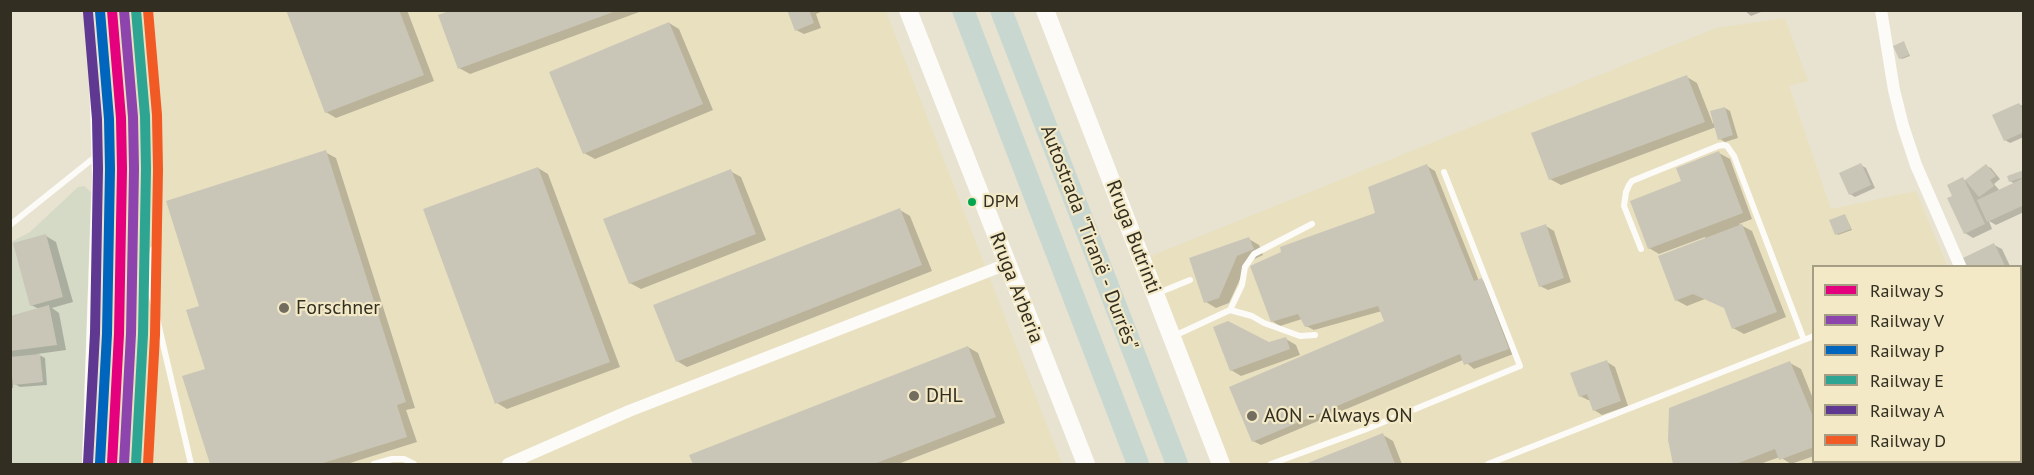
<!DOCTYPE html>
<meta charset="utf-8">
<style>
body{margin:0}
#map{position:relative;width:2034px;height:475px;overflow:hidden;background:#e8e3d0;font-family:"PT Sans",sans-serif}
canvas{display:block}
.frame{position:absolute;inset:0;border:12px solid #322e21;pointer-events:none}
.legend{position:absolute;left:1812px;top:265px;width:210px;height:198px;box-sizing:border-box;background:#f3e9c6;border:2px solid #a69e84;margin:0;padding:8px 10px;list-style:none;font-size:18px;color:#322e21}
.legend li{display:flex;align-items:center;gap:12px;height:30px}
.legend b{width:30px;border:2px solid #a69e84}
</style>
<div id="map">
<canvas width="2034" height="475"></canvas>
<div class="frame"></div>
<ul class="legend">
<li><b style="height:8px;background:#e5007d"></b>Railway S</li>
<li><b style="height:8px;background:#8e44ad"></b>Railway V</li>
<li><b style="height:8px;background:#0065bd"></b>Railway P</li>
<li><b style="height:8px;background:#2ea593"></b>Railway E</li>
<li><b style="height:8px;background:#5f3892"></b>Railway A</li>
<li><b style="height:8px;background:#f15a24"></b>Railway D</li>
</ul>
</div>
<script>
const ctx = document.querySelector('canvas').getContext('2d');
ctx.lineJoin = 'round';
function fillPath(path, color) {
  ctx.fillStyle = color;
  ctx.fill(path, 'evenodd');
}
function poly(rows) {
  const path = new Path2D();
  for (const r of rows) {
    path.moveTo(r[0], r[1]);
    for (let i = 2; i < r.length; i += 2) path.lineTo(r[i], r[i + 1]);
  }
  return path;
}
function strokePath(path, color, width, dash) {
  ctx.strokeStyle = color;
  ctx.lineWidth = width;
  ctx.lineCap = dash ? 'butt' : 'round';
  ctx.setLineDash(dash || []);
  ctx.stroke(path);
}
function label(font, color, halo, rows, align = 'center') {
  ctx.font = font + ' "PT Sans",sans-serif';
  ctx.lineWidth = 4.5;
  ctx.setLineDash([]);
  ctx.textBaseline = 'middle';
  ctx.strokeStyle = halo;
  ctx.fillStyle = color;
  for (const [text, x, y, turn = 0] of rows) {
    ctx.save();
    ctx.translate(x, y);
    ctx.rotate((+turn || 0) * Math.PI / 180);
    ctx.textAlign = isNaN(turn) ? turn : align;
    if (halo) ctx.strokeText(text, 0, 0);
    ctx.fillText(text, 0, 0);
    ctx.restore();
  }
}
const built = poly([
 [102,10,886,11,1062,464,101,464,111,246,110,126],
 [1785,18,1808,81,1789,86,1831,209,1916,191,1947,266,1814,266,1814,462,1868,462,1870,464,1221,464,1141,260,1716,28]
]);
const green = poly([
 [84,186,91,192,82,464,11,464,11,242,30,232,78,187]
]);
const shadow = poly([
 [287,10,407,10,434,81,336,118,326,112],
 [456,10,642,11,470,74,459,68],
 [789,10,825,10,816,14,821,28,804,34,796,30],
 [1744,10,1766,10,1751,16],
 [669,23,679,29,713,110,595,159,584,153],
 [1904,43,1910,56,1902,59,1900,58],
 [1687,77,1697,83,1713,124,1725,108,1730,111,1738,138,1725,142,1720,139,1716,127,1561,185,1550,179],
 [2019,104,2024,107,2024,137,2010,143,2005,140],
 [325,152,336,158,415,408,406,410,417,442,347,464,211,464,183,377,207,370,201,307],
 [1719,153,1730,159,1752,219,1739,224,1752,231,1786,317,1744,334,1733,328,1726,308,1705,299,1687,306,1676,300,1706,239,1705,237,1659,254,1649,248,1683,182],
 [1861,165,1866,168,1875,188,1855,197,1850,194],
 [1427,166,1435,171,1479,281,1482,280,1490,284,1516,353,1474,369,1463,360,1261,445,1253,441,1386,322,1382,311,1314,330,1306,326,1302,319,1280,326,1272,321,1377,214],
 [1986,166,1991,168,2000,179,1994,184,2000,191,2015,184,2010,181,2024,172,2024,212,1996,225,1989,221,1992,229,1973,238,1965,233,1954,196,1963,179,1967,181],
 [538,168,548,174,620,367,507,409,497,403],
 [730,171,741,177,766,240,641,289,630,283],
 [900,210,910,216,932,271,687,367,677,361],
 [1845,215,1852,230,1838,235,1836,233],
 [1546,226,1554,231,1571,282,1548,290,1540,286],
 [46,236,56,242,73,302,52,308,59,313,66,350,37,354,45,358,47,385,20,387,13,383,13,388,10,388,10,315,11,318,39,309,31,305],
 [1249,239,1259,245,1263,255,1248,262,1229,303,1216,308,1206,302,1191,259],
 [1994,245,2002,249,2010,266,1969,266,1965,259],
 [1286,339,1296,345,1300,355,1241,376,1231,370,1269,344],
 [968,347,978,353,1005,423,898,464,694,464,691,455],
 [1607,362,1615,367,1628,406,1602,415,1594,410,1590,400,1588,400,1580,396],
 [1790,363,1801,369,1814,401,1814,456,1791,464,1780,457,1760,464,1675,464,1669,440],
 [1383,435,1393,441,1402,464,1308,464]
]);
const building = poly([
 [286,10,399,10,424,75,325,113],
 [452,10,616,10,616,11,458,69,438,15],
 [787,10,809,10,814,23,795,31],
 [669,22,703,104,583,154,549,72],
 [1904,41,1909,55,1899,59,1893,46],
 [1687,75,1705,122,1549,180,1531,133],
 [2019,103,2024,112,2024,132,2004,141,1992,115],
 [1725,107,1733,135,1718,140,1710,111],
 [326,150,406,402,397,405,407,437,320,464,210,464,182,376,205,369,186,310,199,306,166,201],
 [1719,151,1743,213,1648,249,1630,201,1681,181,1676,168],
 [1861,163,1871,185,1849,195,1839,173],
 [1427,164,1474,281,1482,278,1509,349,1464,365,1460,354,1252,442,1229,387,1384,321,1378,306,1305,327,1298,314,1271,322,1250,266,1281,252,1280,247,1375,213,1368,187],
 [1986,164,1996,176,1990,180,1994,186,1979,197,1965,180],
 [538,167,610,362,495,404,423,209],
 [731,169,756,234,629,284,603,219],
 [2024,170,2024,177,2009,182,2007,176],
 [1963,177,1985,224,1964,234,1947,198,1952,196,1947,185],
 [2024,178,2024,205,1987,222,1977,200],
 [900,208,922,265,676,362,653,305],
 [1845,214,1851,229,1835,235,1829,220],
 [1546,224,1564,278,1539,287,1520,233],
 [1742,224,1777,312,1732,329,1724,308,1693,294,1675,301,1658,256],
 [46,234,63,297,30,306,13,243],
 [1249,237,1254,249,1237,256,1219,298,1204,303,1189,258],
 [1994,243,2005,266,1967,266,1963,258],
 [49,305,57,345,10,351,10,316],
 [1228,321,1269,342,1286,337,1290,349,1230,371,1213,327],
 [968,346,996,417,874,464,693,464,689,455],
 [40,354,43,382,13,385,10,357],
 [1607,360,1621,401,1593,411,1587,394,1579,397,1570,373],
 [1790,361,1814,419,1814,447,1779,460,1775,449,1736,464,1673,464,1668,440,1669,408],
 [1383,433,1395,464,1305,464]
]);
const lane = poly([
 [10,225,95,157],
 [153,249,148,280,191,464],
 [1641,249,1624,206,1626,192,1629,185,1632,181,1718,146,1723,145,1727,146,1734,156,1804,340],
 [1158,293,1190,280],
 [1230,310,1242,285,1245,267,1254,254,1312,224],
 [1174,336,1230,310,1252,316,1264,323,1300,336,1315,335],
 [85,464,95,175,90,10],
 [374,464,392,459,404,459,414,464],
 [1271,464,1364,430,1520,366,1444,172],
 [1488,464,1814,336]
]);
const street = poly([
 [1881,10,1894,90,1903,126,1916,165,1960,266],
 [2020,411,2024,418],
 [508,464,629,411,1007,264]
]);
const secondary = poly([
 [908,10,1086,464],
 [1045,10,1221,464]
]);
const highway = poly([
 [963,10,1138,464],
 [1001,10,1177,464]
]);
const rail1 = poly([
 [112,464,119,334,122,169,121,118,112,10]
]);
const rail2 = poly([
 [124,464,131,334,134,169,133,117,124,10]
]);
const rail3 = poly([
 [100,463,107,334,110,169,109,119,100,11]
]);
const rail4 = poly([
 [136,464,143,334,146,169,145,116,136,10]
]);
const rail5 = poly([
 [88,463,95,333,98,169,97,119,88,12]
]);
const rail6 = poly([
 [148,464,155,335,158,170,157,115,148,10]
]);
const markers = [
 [972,202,5,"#00a651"],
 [284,308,6,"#726d5e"],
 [914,396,6,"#726d5e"],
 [1252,416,6,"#726d5e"]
];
const busNames = [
 ["DPM",983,202]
];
const streetNames = [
 ["Rruga Butrinti",1133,237,69],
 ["Autostrada \"Tiranë - Durrës\"",1089,238,69],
 ["Rruga Arberia",1016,288,69]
];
const poiNames = [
 ["Forschner",296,308],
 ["DHL",926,396],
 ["AON - Always ON",1264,416]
];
fillPath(built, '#e9e0c0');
fillPath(green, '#d5dac7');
fillPath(shadow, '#0003');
fillPath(building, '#cac6b7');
strokePath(lane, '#fcfbf8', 6);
strokePath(street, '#fcfbf8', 12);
strokePath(secondary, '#fcfbf8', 18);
strokePath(highway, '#c9d7d1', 22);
strokePath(rail1, '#e5007d', 10);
strokePath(rail2, '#8e44ad', 10);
strokePath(rail3, '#0065bd', 10);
strokePath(rail4, '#2ea593', 10);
strokePath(rail5, '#5f3892', 10);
strokePath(rail6, '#f15a24', 10);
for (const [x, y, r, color] of markers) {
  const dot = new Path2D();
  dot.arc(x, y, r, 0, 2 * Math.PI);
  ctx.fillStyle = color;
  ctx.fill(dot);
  strokePath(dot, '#f3e9c6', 2);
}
label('18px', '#322e21', '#f3e9c6', busNames, 'left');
label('20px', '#322e21', '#f3e9c6', streetNames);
label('20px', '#322e21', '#f3e9c6', poiNames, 'left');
</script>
